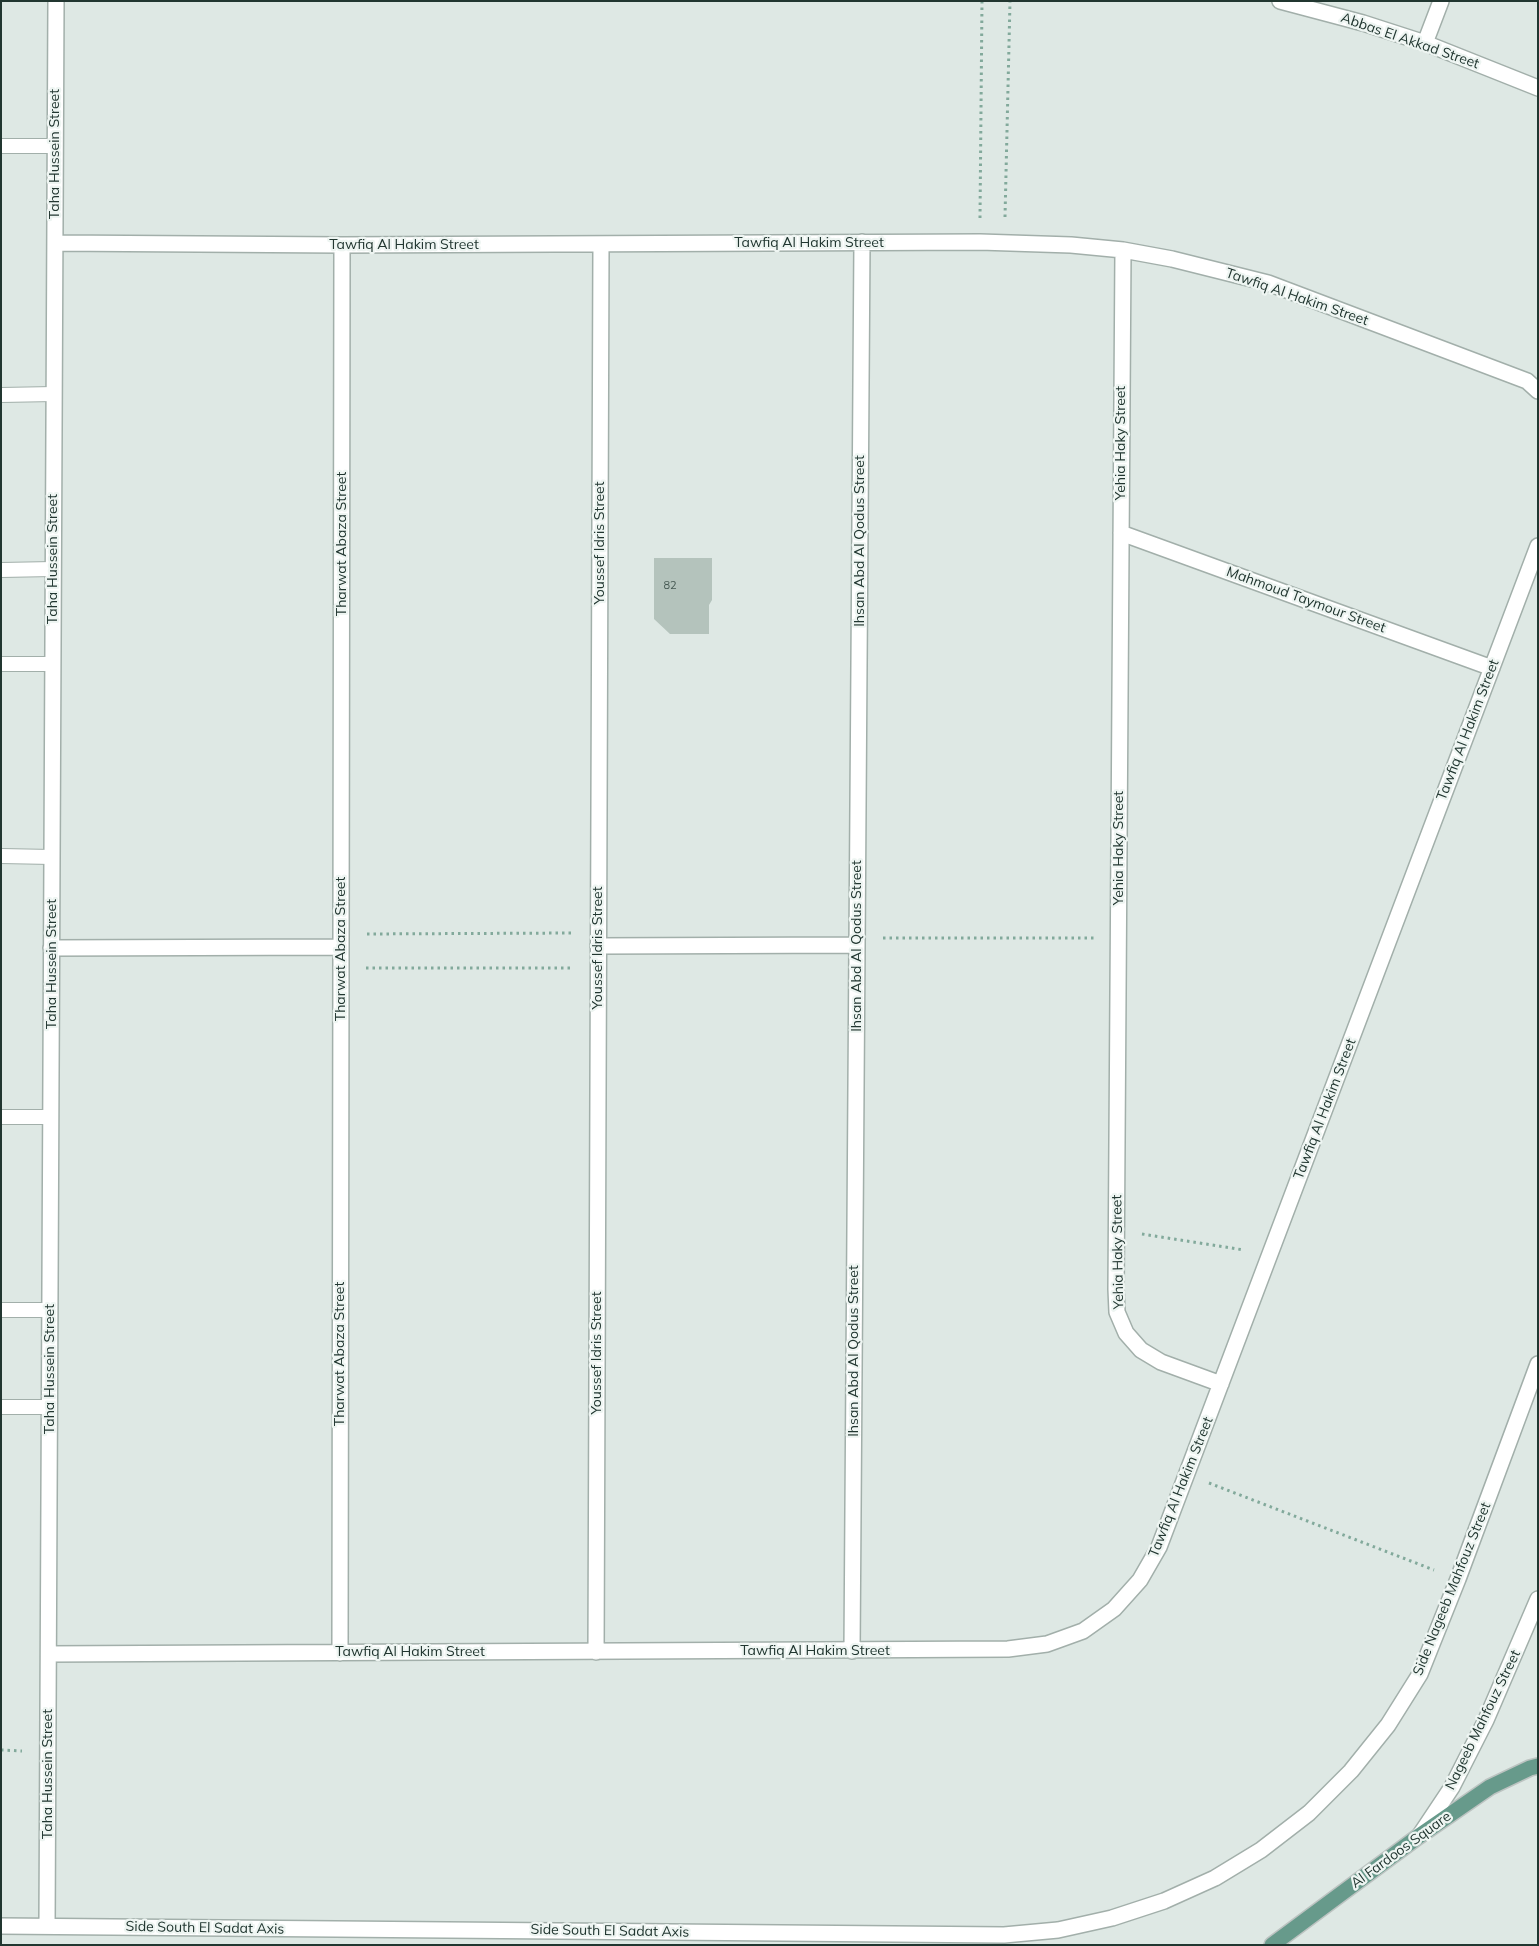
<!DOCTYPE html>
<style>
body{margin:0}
#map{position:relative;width:1539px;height:1946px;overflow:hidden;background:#dee8e4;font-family:Mulish,sans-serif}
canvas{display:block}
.frame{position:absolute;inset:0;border:2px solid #213630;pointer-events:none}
</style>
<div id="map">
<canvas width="1539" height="1946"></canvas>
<div class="frame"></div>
</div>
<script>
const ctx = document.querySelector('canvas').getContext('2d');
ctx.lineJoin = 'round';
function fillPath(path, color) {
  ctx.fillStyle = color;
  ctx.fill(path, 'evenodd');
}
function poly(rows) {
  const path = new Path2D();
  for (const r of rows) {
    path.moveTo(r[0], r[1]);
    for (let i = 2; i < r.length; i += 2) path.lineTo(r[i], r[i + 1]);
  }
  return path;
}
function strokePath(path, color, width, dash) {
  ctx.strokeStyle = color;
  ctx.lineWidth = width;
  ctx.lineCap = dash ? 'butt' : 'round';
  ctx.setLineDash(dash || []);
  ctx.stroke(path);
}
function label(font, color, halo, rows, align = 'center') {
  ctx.font = font + ' Mulish,sans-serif';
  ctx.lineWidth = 4.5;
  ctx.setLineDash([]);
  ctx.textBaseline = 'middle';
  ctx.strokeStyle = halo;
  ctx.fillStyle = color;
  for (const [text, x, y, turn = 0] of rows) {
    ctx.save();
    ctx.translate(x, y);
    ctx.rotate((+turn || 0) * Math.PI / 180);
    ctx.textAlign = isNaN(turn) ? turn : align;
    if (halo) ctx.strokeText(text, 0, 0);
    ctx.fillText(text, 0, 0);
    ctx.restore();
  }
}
const building = poly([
 [654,558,712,558,712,600,709,605,709,634,670,634,654,619]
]);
const path = poly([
 [1005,217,1010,1],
 [980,218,982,1],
 [367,934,573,933],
 [883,938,1094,938],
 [366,968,573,968],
 [1142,1234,1244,1250],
 [1209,1483,1434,1570],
 [1,1750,22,1751]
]);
const service = poly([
 [1,146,55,146],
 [1,395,54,394],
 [1,570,53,569],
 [1,664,53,664],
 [1,856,52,857],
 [1,1117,51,1117],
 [1,1310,50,1310],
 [1,1407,50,1407]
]);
const minor = poly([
 [1280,1,1363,23,1425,43,1538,88],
 [1425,43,1441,1],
 [55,243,342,245,980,242,1071,245,1123,250,1172,259,1268,283,1527,381,1538,391],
 [1123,250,1116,1289,1117,1312,1126,1333,1141,1350,1161,1362,1221,1384],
 [1121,533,1492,668],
 [598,946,857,945],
 [51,948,341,947],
 [852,1651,862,242],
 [596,1652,601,244],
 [340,1653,342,245],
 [49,1654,1008,1649,1047,1644,1083,1631,1114,1609,1140,1580,1159,1547,1538,546],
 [1,1926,1004,1935,1058,1930,1112,1918,1164,1901,1215,1878,1261,1850,1309,1813,1351,1771,1388,1725,1420,1674,1458,1579,1538,1364],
 [47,1926,56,1]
]);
const tertiary = poly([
 [1420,1835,1452,1787,1486,1720,1538,1599]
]);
const primary = poly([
 [1272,1945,1419,1836,1490,1787,1530,1768,1538,1766]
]);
const numberNames = [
 ["82",670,586]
];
const streetNames = [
 ["Abbas El Akkad Street",1410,41,19],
 ["Taha Hussein Street",55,154,-90],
 ["Tawfiq Al Hakim Street",809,243],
 ["Tawfiq Al Hakim Street",404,245],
 ["Tawfiq Al Hakim Street",1297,297,19],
 ["Yehia Haky Street",1121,443,-90],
 ["Ihsan Abd Al Qodus Street",860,541,-90],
 ["Youssef Idris Street",600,543,-90],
 ["Tharwat Abaza Street",342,544,-90],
 ["Taha Hussein Street",53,559,-90],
 ["Mahmoud Taymour Street",1306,600,20],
 ["Tawfiq Al Hakim Street",1468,730,-69],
 ["Yehia Haky Street",1119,848,-90],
 ["Ihsan Abd Al Qodus Street",857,946,-90],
 ["Youssef Idris Street",598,948,-90],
 ["Tharwat Abaza Street",341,949,-90],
 ["Taha Hussein Street",52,964,-90],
 ["Tawfiq Al Hakim Street",1325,1109,-69],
 ["Yehia Haky Street",1118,1252,-91],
 ["Ihsan Abd Al Qodus Street",854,1351,-90],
 ["Youssef Idris Street",597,1353,-90],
 ["Tharwat Abaza Street",340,1354,-90],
 ["Taha Hussein Street",50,1369,-90],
 ["Tawfiq Al Hakim Street",1181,1487,-68],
 ["Side Nageeb Mahfouz Street",1452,1589,-68],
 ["Tawfiq Al Hakim Street",815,1651],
 ["Tawfiq Al Hakim Street",410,1652],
 ["Nageeb Mahfouz Street",1483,1720,-64],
 ["Taha Hussein Street",48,1774,-90],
 ["Al Fardoos Square",1401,1850,-36],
 ["Side South El Sadat Axis",205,1928,1],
 ["Side South El Sadat Axis",610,1931,1]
];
fillPath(building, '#b4c3bc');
strokePath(service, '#a2afaa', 16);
strokePath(minor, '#a2afaa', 18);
strokePath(tertiary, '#a2afaa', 18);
strokePath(primary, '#bcc3c1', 18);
strokePath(path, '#82a99b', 3, [2.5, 4]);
strokePath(service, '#fff', 14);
strokePath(minor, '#fff', 15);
strokePath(tertiary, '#fff', 15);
strokePath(primary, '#679a8b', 15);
label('11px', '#465953', null, numberNames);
label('14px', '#213630', '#eef5f2', streetNames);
</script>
